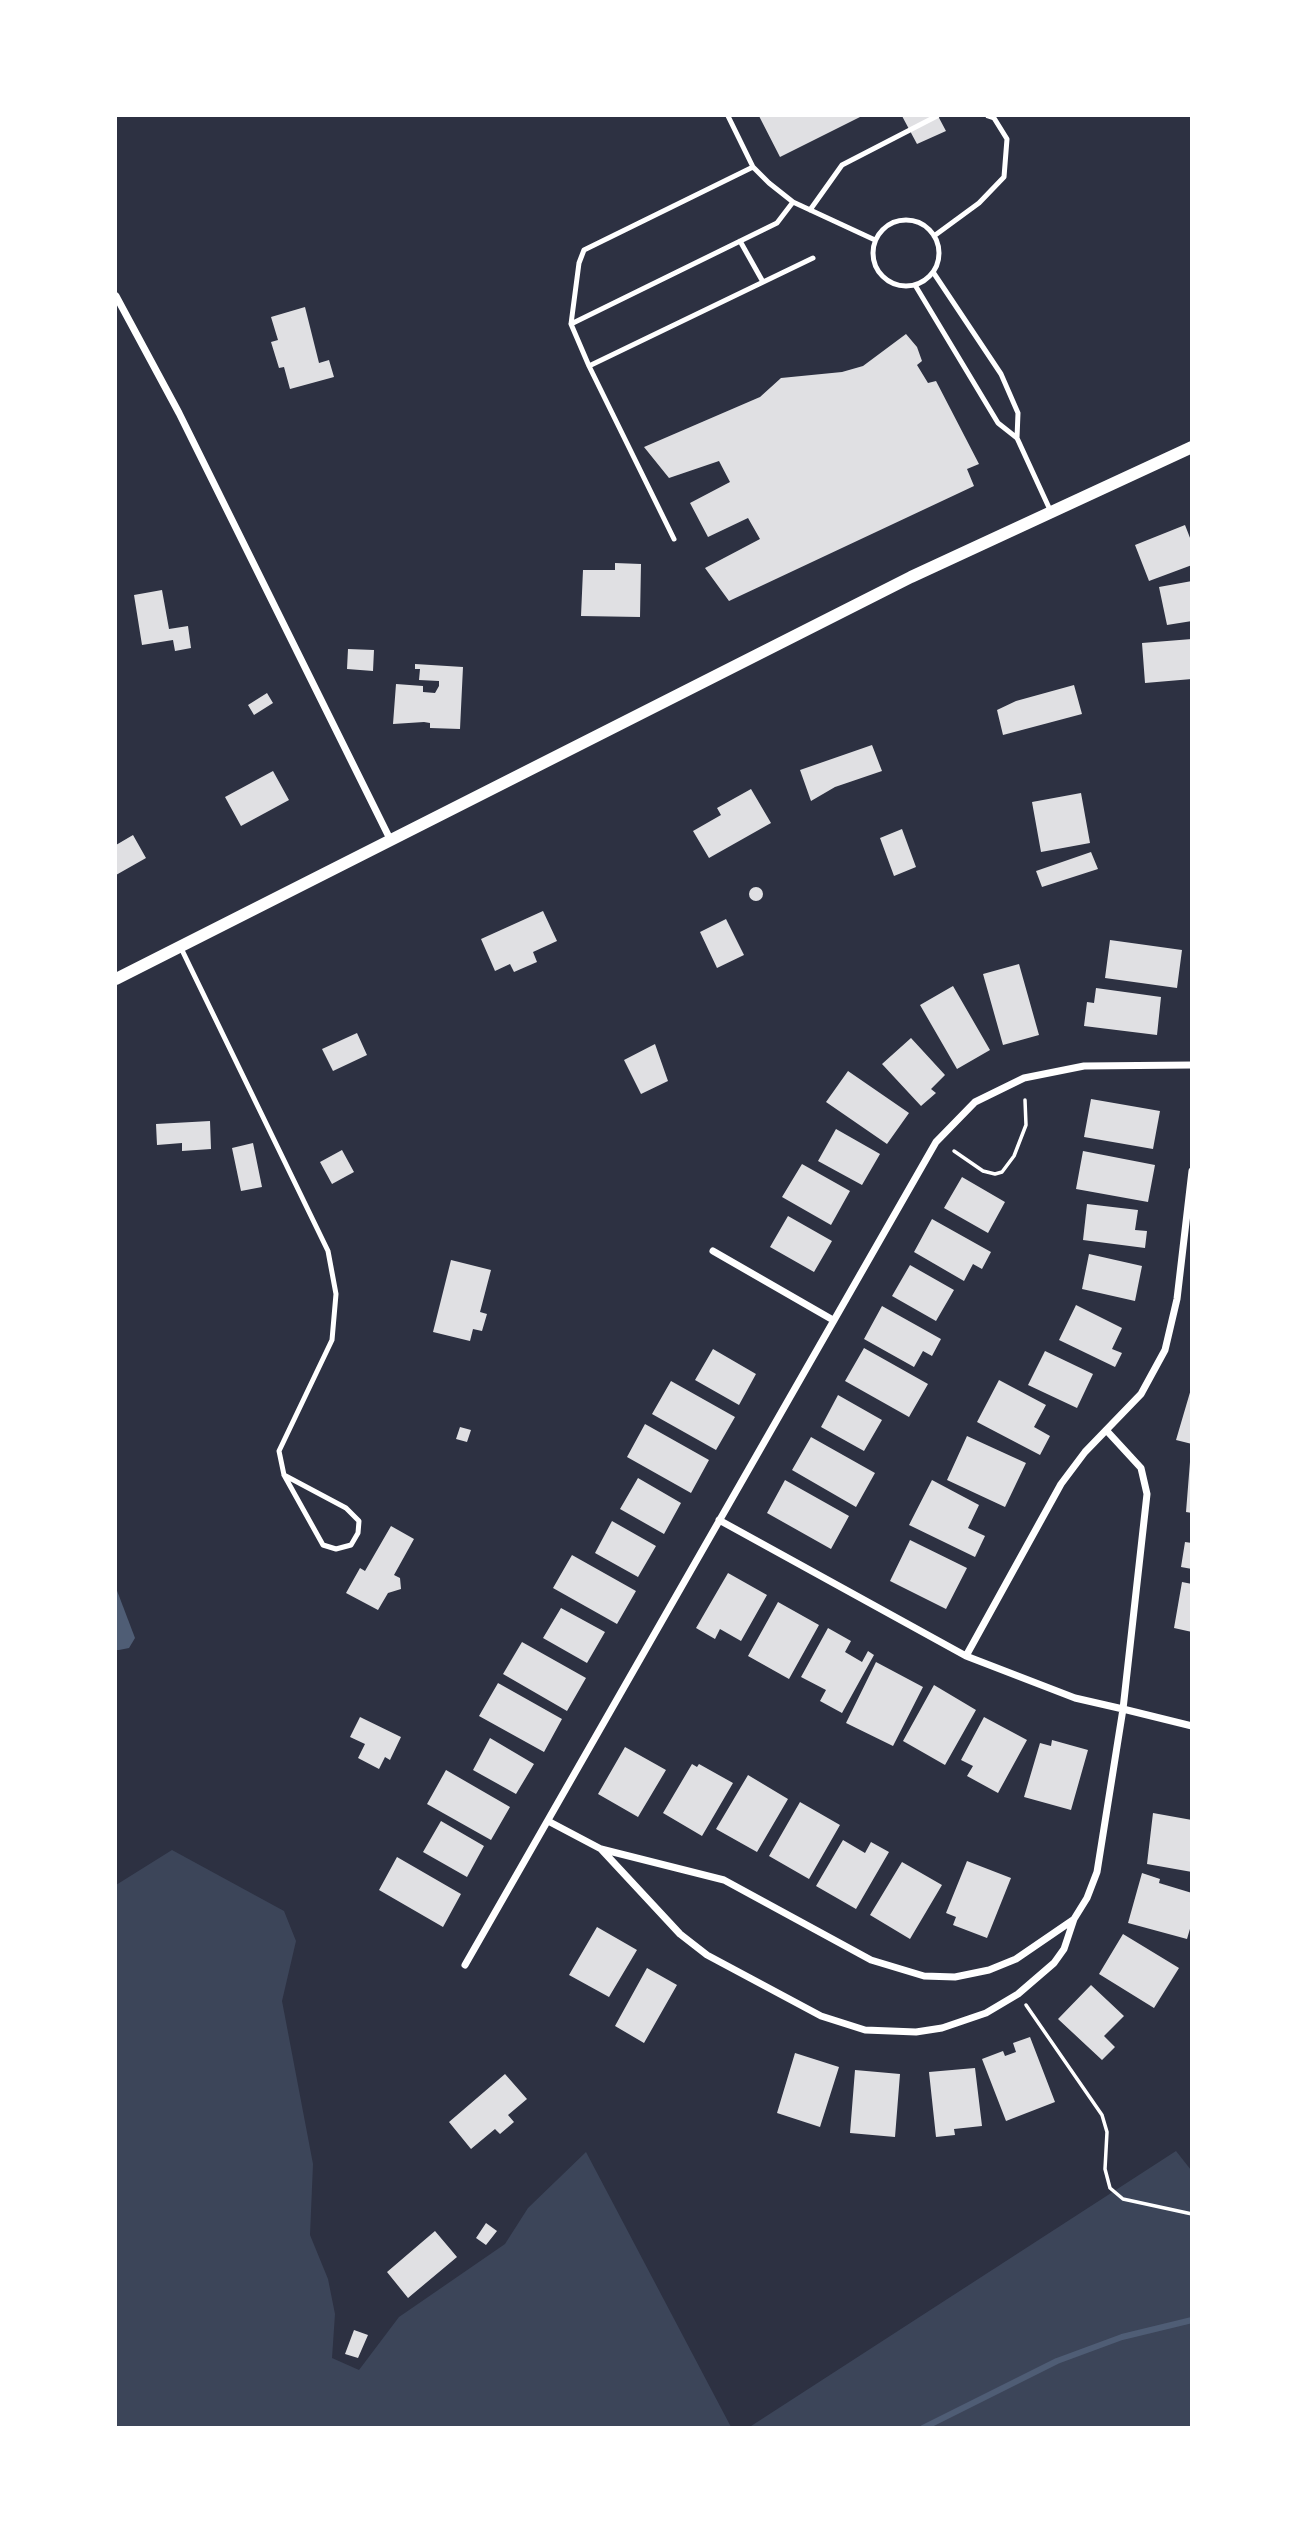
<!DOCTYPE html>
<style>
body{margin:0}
#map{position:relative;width:1307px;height:2543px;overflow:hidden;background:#2d3142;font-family:Poppins,sans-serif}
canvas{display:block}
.frame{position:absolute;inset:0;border:117px solid #fff;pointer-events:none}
</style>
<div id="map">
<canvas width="1307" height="2543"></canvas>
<div class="frame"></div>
</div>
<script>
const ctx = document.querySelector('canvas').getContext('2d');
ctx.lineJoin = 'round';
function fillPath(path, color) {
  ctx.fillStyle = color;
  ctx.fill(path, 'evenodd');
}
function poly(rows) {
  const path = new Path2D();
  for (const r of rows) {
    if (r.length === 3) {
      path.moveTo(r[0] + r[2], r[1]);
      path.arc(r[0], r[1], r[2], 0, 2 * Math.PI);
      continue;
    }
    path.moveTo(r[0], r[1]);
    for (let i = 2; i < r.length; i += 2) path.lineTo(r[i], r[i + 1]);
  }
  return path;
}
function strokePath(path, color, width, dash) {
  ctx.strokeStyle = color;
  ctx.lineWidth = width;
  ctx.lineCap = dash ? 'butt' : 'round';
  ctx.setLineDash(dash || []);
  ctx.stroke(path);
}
const green = poly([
 [172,1850,284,1911,296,1941,282,2001,313,2164,310,2235,328,2279,335,2314,332,2358,359,2370,399,2317,505,2244,528,2208,586,2152,731,2427,116,2427,116,1885],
 [1176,2151,1191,2170,1191,2427,748,2428]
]);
const water = poly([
 [116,1588,135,1638,129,1648,119,1650,116,1650]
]);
const stream = poly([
 [923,2428,1057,2361,1122,2337,1192,2320]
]);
const building = poly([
 [759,116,862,116,780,157],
 [902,116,938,116,946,131,917,144],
 [305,307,319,363,329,360,334,377,290,389,284,367,279,368,271,342,278,340,271,317],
 [906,334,917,347,922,361,917,365,928,383,936,381,979,464,967,469,974,486,729,601,705,568,760,539,748,518,708,537,690,503,730,482,719,461,669,478,644,447,760,397,781,378,842,372,863,366],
 [1185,525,1192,543,1192,565,1149,581,1135,545],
 [615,563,641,564,640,617,581,616,583,570,615,570],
 [1192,581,1192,621,1167,625,1159,587],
 [162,590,169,629,188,626,191,648,175,651,173,640,142,645,134,595],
 [1192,639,1192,679,1145,683,1142,643],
 [348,649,374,650,373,671,347,669],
 [415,664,463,667,460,729,430,728,430,723,424,722,393,724,396,684,423,686,423,692,435,693,439,686,439,681,419,680,420,669,415,669],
 [1074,685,1082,714,1003,735,997,710,1016,701],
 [267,693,273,703,254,715,248,705],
 [872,745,882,771,835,787,811,801,800,770],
 [273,771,289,800,241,826,225,797],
 [751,789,771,823,709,858,693,831,721,815,717,808],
 [1081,793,1090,843,1041,852,1032,802],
 [902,829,916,867,894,876,880,838],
 [133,835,146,858,116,875,116,845],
 [1091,852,1098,869,1042,887,1036,871],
 [756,894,7],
 [543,911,557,941,533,952,537,962,514,972,510,964,495,971,481,939],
 [726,919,744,955,717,968,700,932],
 [1110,940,1182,950,1177,988,1105,978],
 [1019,964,1039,1035,1003,1045,983,974],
 [953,986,990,1050,957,1069,920,1005],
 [1096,988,1161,997,1157,1035,1084,1026,1087,1002,1094,1003],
 [357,1033,367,1055,333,1071,322,1049],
 [911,1038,945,1075,931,1089,936,1093,921,1106,882,1064],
 [655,1044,668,1081,641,1094,624,1060],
 [848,1071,909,1113,887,1144,826,1102],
 [1091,1099,1160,1111,1153,1149,1084,1137],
 [210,1121,211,1149,182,1151,182,1143,157,1145,156,1124],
 [836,1129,880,1154,862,1185,818,1161],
 [253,1143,262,1187,241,1191,232,1148],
 [342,1150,354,1172,332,1184,320,1162],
 [1083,1151,1155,1165,1148,1202,1076,1189],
 [802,1164,850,1191,831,1225,782,1197],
 [962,1177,1005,1202,988,1233,944,1208],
 [1087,1204,1138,1210,1135,1230,1147,1231,1145,1248,1083,1240],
 [788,1216,832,1241,814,1272,770,1247],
 [932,1219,991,1252,982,1269,973,1264,964,1281,914,1252],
 [1089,1254,1142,1266,1135,1301,1082,1289],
 [451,1260,491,1270,480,1312,487,1314,482,1331,473,1329,470,1341,433,1332],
 [910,1265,954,1290,936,1321,892,1296],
 [1076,1305,1122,1328,1112,1349,1122,1353,1115,1367,1059,1340],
 [882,1306,941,1339,932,1356,923,1351,914,1367,864,1339],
 [864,1348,928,1384,909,1417,845,1381],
 [713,1349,756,1374,739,1405,695,1380],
 [1045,1351,1093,1374,1077,1408,1028,1385],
 [999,1380,1046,1405,1034,1427,1050,1436,1040,1455,977,1422],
 [671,1381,735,1417,716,1450,652,1414],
 [1191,1389,1192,1389,1192,1444,1176,1440],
 [838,1395,882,1420,864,1451,821,1427],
 [645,1424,709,1460,691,1493,627,1457],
 [460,1427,471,1430,467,1442,456,1439],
 [967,1436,1026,1463,1005,1507,947,1480],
 [811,1437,875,1473,856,1507,792,1470],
 [1190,1462,1192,1462,1192,1513,1186,1512],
 [638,1478,681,1503,664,1534,620,1509],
 [785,1480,849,1516,831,1549,767,1513],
 [932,1480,979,1505,968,1528,985,1536,975,1557,909,1525],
 [612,1521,656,1546,638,1577,595,1553],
 [391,1526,414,1539,394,1575,400,1578,401,1589,388,1593,378,1610,346,1593,360,1568,365,1571],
 [910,1540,967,1568,946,1609,890,1581],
 [1185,1542,1192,1543,1192,1569,1181,1567],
 [572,1555,636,1591,617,1624,553,1588],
 [728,1573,767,1595,741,1641,720,1629,715,1639,696,1628],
 [1182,1582,1192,1584,1192,1632,1174,1628],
 [778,1602,819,1625,789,1679,748,1656],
 [561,1608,605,1632,587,1663,543,1638],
 [828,1628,851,1641,845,1652,862,1662,868,1651,874,1655,842,1713,820,1701,826,1690,801,1677],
 [522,1642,586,1678,567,1711,503,1674],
 [876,1662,923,1687,893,1746,846,1723],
 [498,1683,562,1719,544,1752,479,1716],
 [934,1685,976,1710,945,1765,903,1741],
 [360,1717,401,1737,390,1760,385,1757,379,1769,358,1758,365,1744,350,1737],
 [984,1717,1027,1740,998,1793,967,1776,973,1766,961,1760],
 [490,1738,534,1764,516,1794,473,1770],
 [1052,1740,1088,1750,1071,1810,1024,1797,1040,1743,1051,1746],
 [625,1747,666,1770,638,1817,598,1794],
 [692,1764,697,1767,699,1764,733,1783,702,1836,663,1813],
 [446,1770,510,1807,491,1840,427,1804],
 [748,1775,788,1799,757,1852,716,1829],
 [800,1802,840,1825,809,1879,769,1856],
 [1153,1813,1192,1820,1192,1872,1147,1864],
 [441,1821,484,1846,467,1877,423,1852],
 [843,1840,865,1853,871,1842,889,1852,856,1909,816,1886],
 [397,1857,461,1894,443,1927,379,1890],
 [967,1861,1011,1878,987,1938,953,1925,956,1917,946,1913],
 [902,1862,942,1885,910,1939,870,1915],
 [1142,1873,1160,1879,1159,1883,1192,1893,1192,1922,1187,1939,1128,1923],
 [597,1927,637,1950,609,1997,569,1975],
 [1123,1934,1179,1968,1154,2008,1099,1974],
 [647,1968,677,1985,644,2043,615,2026],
 [1091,1985,1124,2016,1104,2036,1115,2047,1102,2060,1058,2019],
 [1030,2037,1055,2102,1006,2121,982,2059,1003,2051,1005,2056,1016,2052,1013,2043],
 [795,2053,839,2067,820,2127,777,2113],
 [975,2068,982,2126,954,2129,955,2135,936,2137,929,2072],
 [855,2070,900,2074,895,2137,850,2133],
 [505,2074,527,2099,508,2115,514,2122,500,2134,495,2129,471,2149,449,2122],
 [486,2223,497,2231,486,2245,476,2238],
 [435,2231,457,2257,408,2298,387,2272],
 [354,2330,368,2335,358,2358,345,2354]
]);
const path = poly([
 [954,1151,983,1171,995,1174,1002,1172,1014,1156,1026,1125,1025,1100],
 [1026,2005,1102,2115,1107,2132,1105,2169,1110,2188,1123,2199,1192,2214]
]);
const service = poly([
 [728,116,753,167,769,183,793,202,875,240],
 [810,210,842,165,937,116],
 [906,253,33],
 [934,236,979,203,1004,177,1007,139,994,118,988,116],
 [740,241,763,282],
 [933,272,1001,374,1018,413,1017,438],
 [915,285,998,423,1017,438,1051,512],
 [571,324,777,223,793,202],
 [589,366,813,258],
 [674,539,589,366,571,324,579,263,584,250,753,167],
 [180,946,328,1251,336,1294,332,1340,279,1451,284,1475,323,1545,336,1549,351,1545,358,1533,359,1521,346,1508,284,1475]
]);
const minor = poly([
 [116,296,179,413,390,839],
 [713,1251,833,1320],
 [1107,1431,1141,1468,1147,1494,1123,1709,1192,1726],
 [719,1520,966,1656,1061,1484,1085,1452,1141,1394,1165,1350,1177,1299,1192,1171],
 [548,1821,601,1849,724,1880,871,1960,924,1976,955,1977,989,1970,1016,1959,1073,1920],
 [601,1849,680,1934,707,1955,821,2016,865,2030,916,2032,942,2028,986,2013,1018,1994,1054,1963,1064,1949,1074,1919,1087,1898,1097,1872,1123,1709,1075,1698,966,1656],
 [465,1965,936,1142,975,1102,1024,1078,1084,1066,1192,1065]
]);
const tertiary = poly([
 [116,979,911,577,1192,447]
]);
fillPath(green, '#3c4559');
fillPath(water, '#4f5d75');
strokePath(stream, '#4f5d75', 6);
fillPath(building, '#e0e0e3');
strokePath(path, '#fff', 3.5);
strokePath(service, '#fff', 5);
strokePath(minor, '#fff', 7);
strokePath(tertiary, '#fff', 12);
</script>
